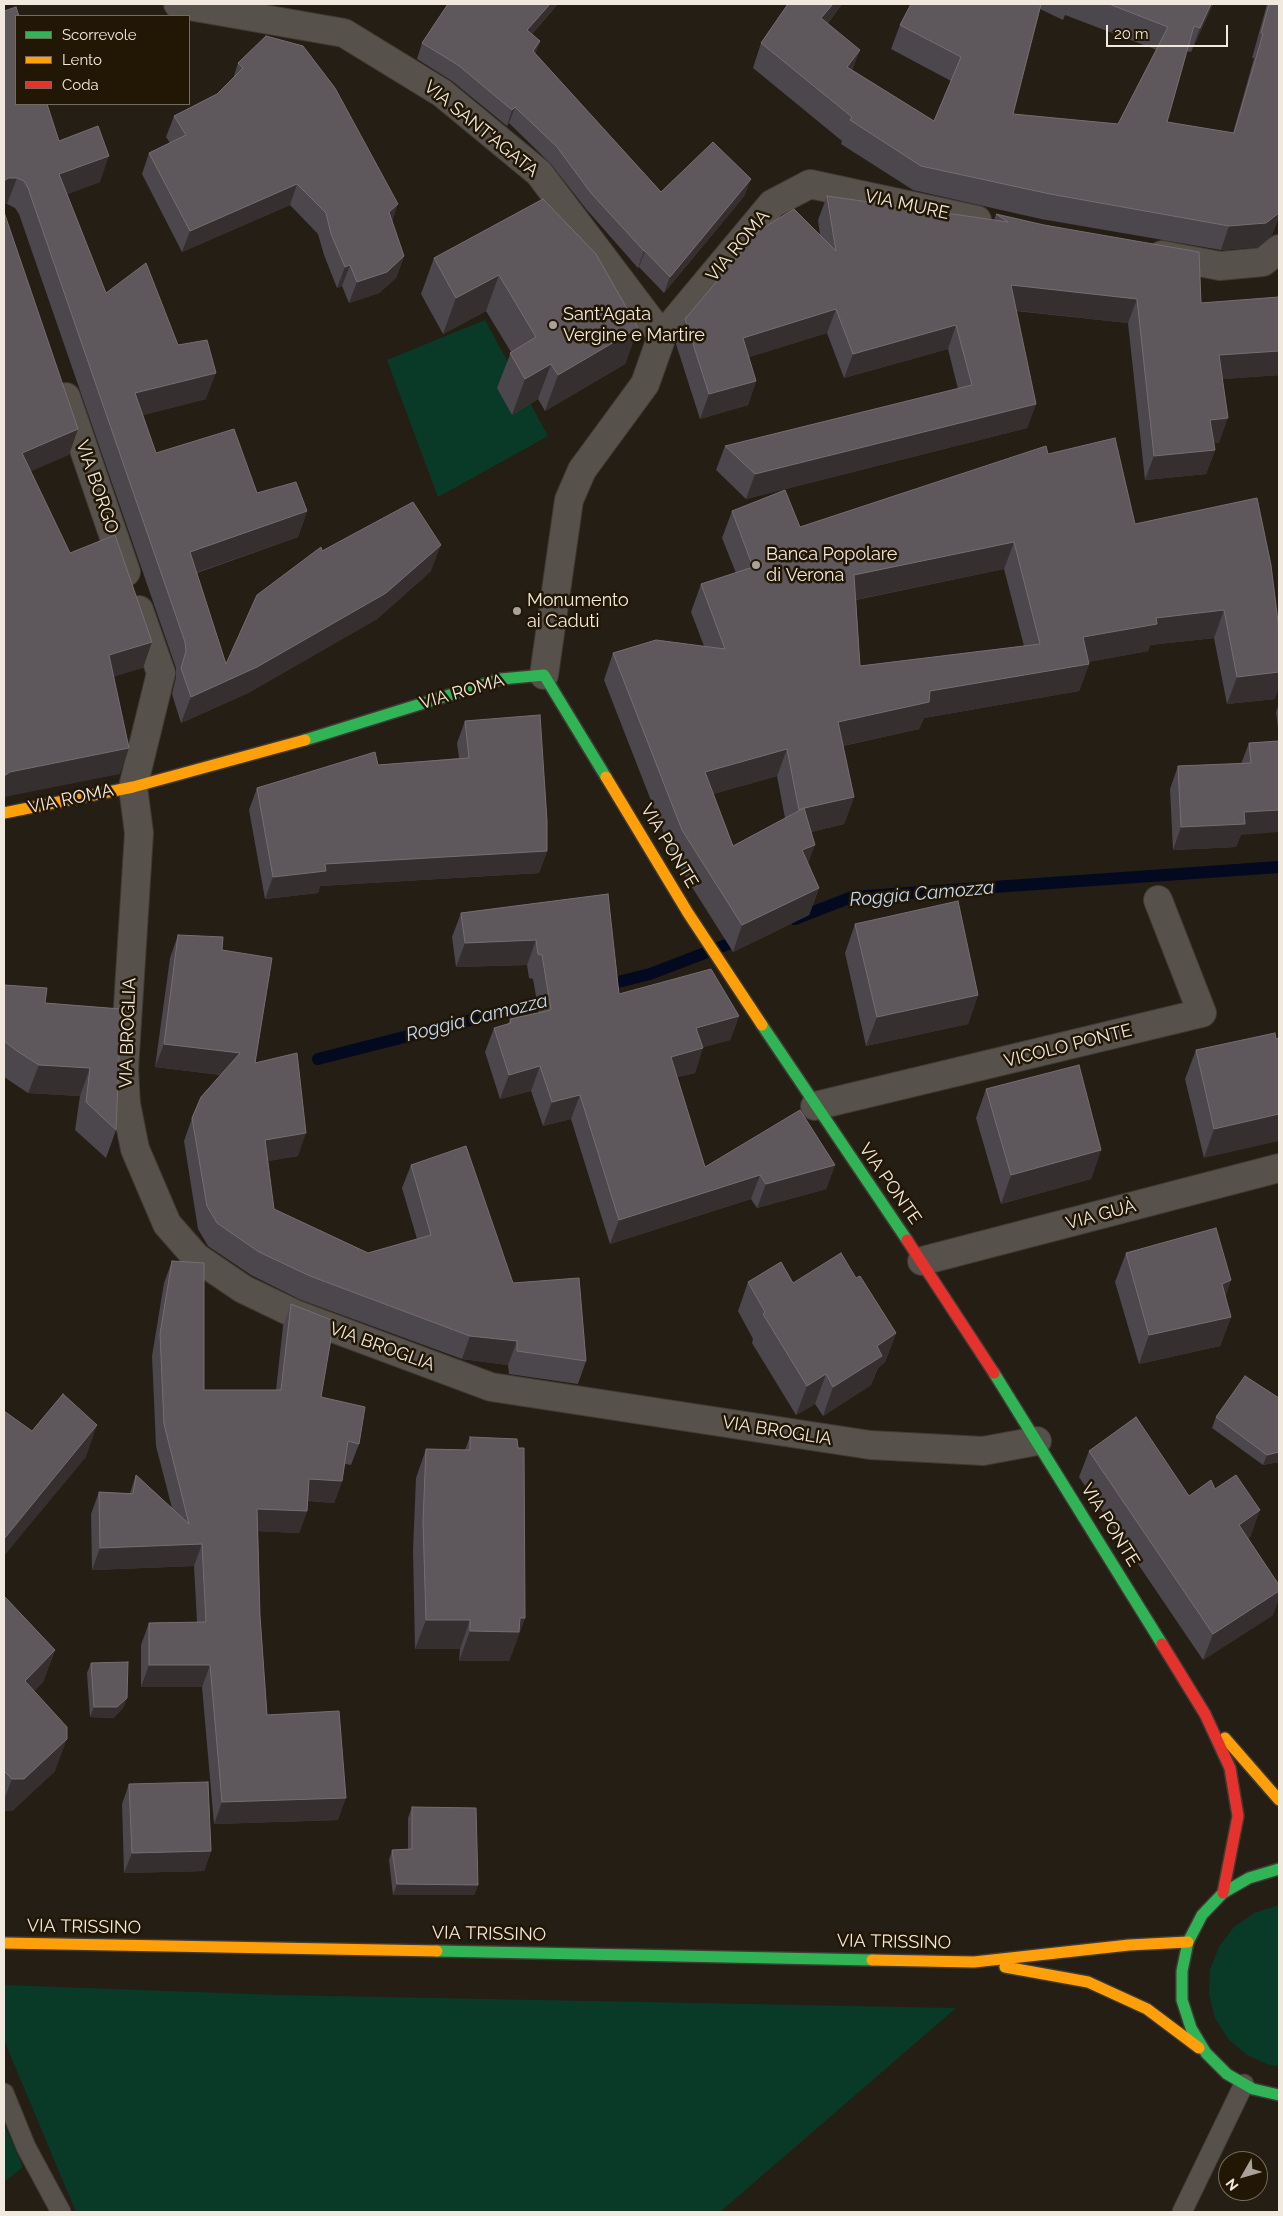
<!DOCTYPE html>
<meta charset="utf-8">
<style>
body{margin:0}
#map{position:relative;width:1283px;height:2216px;overflow:hidden;background:#251e15;font-family:Raleway,sans-serif}
canvas{display:block}
.frame{position:absolute;inset:0;border:5px solid #f2e9de;pointer-events:none}
.legend{position:absolute;left:15px;top:15px;width:175px;height:90px;box-sizing:border-box;background:#221605;border:1px solid #756a5c;margin:0;padding:6px 9px;list-style:none;font-size:15px;color:#f2e9de}
.legend li{display:flex;align-items:center;gap:10px;height:25px}
.legend b{width:25px;border:1px solid #756a5c}
.north{position:absolute;left:1218px;top:2151px;width:50px;height:50px;box-sizing:border-box;background:#221605;border:1px solid #756a5c;border-radius:50%;rotate:232deg;font-size:14px;font-weight:700;line-height:20px;text-align:center;color:#f2e9de}
.north::after{content:'';display:block;margin:auto;width:18px;height:22px;background:#aaa298;clip-path:polygon(50% 0,100% 100%,50% 72%,0 100%)}
.scale{position:absolute;left:1106px;top:25px;width:122px;height:22px;box-sizing:border-box;border:2px solid #f2e9de;border-top:0;padding-left:6px;font-size:15px;line-height:18px;white-space:nowrap;color:#f2e9de;-webkit-text-stroke:4px #221605;paint-order:stroke}
</style>
<div id="map">
<canvas width="1283" height="2216"></canvas>
<div class="frame"></div>
<ul class="legend">
<li><b style="height:6px;background:#30b455"></b>Scorrevole</li>
<li><b style="height:6px;background:#ff9f0a"></b>Lento</li>
<li><b style="height:6px;background:#e5322d"></b>Coda</li>
</ul>
<div class="north">N</div>
<div class="scale">20 m</div>
</div>
<script>
const ctx = document.querySelector('canvas').getContext('2d');
ctx.lineJoin = 'round';
function fillPath(path, color) {
  ctx.fillStyle = color;
  ctx.fill(path, 'evenodd');
}
function poly(rows) {
  const path = new Path2D();
  for (const r of rows) {
    path.moveTo(r[0], r[1]);
    for (let i = 2; i < r.length; i += 2) path.lineTo(r[i], r[i + 1]);
  }
  return path;
}
function strokePath(path, color, width, dash) {
  ctx.strokeStyle = color;
  ctx.lineWidth = width;
  ctx.lineCap = dash ? 'butt' : 'round';
  ctx.setLineDash(dash || []);
  ctx.stroke(path);
}
function label(font, color, halo, rows, align = 'center') {
  ctx.font = font + ' Raleway,sans-serif';
  ctx.lineWidth = 5;
  ctx.setLineDash([]);
  ctx.textBaseline = 'middle';
  ctx.strokeStyle = halo;
  ctx.fillStyle = color;
  for (const [text, x, y, turn = 0] of rows) {
    ctx.save();
    ctx.translate(x, y);
    ctx.rotate((+turn || 0) * Math.PI / 180);
    ctx.textAlign = isNaN(turn) ? turn : align;
    if (halo) ctx.strokeText(text, 0, 0);
    ctx.fillText(text, 0, 0);
    ctx.restore();
  }
}
const green = poly([
 [485,320,548,436,438,497,387,360],
 [1279,1905,1279,2066,1269,2065,1247,2055,1228,2039,1215,2018,1209,1994,1210,1970,1219,1947,1234,1927,1254,1913],
 [4,1985,277,1995,956,2008,720,2212,76,2212,4,2040],
 [4,2124,23,2167,4,2182]
]);
const stream = poly([
 [795,919,852,897,1279,867],
 [602,986,650,974,744,938],
 [318,1059,553,999]
]);
const lane = poly([
 [4,2093,26,2147,61,2212],
 [1182,2212,1244,2084]
]);
const street = poly([
 [178,4,344,33,442,93,539,173,662,336],
 [1162,255,1220,266,1263,262,1279,249],
 [66,397,126,572],
 [139,610,161,673,133,787,139,833,124,1069,126,1104,135,1149,167,1224,196,1257,243,1289,295,1314,491,1387,870,1445,983,1451,1037,1441],
 [544,675,569,500,582,470,645,384,662,336,772,204,810,184,977,220],
 [815,1106,1202,1013,1158,900],
 [922,1261,1279,1168]
]);
const fast = poly([
 [305,740,501,679,544,675,606,777],
 [762,1025,907,1240],
 [994,1373,1162,1644],
 [1279,1869,1249,1878,1223,1893,1202,1915,1188,1942,1182,1971,1182,2000,1191,2028,1206,2053,1227,2074,1253,2089,1279,2095],
 [437,1951,872,1960]
]);
const slow = poly([
 [606,777,688,913,762,1025],
 [4,813,133,787,305,740],
 [1225,1738,1279,1800],
 [4,1943,437,1951],
 [872,1960,974,1962,1129,1945,1188,1942],
 [1005,1967,1088,1982,1147,2009,1199,2048]
]);
const jam = poly([
 [907,1240,994,1373],
 [1162,1644,1205,1714,1230,1768,1238,1816,1223,1893]
]);
const wall = poly([
 [448,4,558,4,532,34,540,41,535,54,661,192,745,195,664,293,639,267,638,268,586,209,551,164,509,123,507,126,452,81,417,59,422,43],
 [788,4,842,4,828,23,853,71,934,121,951,81,891,49,900,25,911,4,1213,4,1191,52,1187,51,1167,122,1233,133,1254,58,1252,58,1267,4,1279,4,1279,216,1272,235,1257,247,1221,250,1041,219,913,190,841,144,842,141,753,68,761,43],
 [1040,9,1063,20,1065,15,1157,50,1118,124,1013,114],
 [4,11,59,141,100,182,67,194,106,293,178,345,206,399,143,415,156,453,257,493,307,511,298,537,197,573,226,664,322,551,431,571,377,619,248,693,181,723,172,694,176,677,176,668,19,214,15,208,7,204,4,204],
 [238,63,392,221,404,256,396,278,379,293,349,303,342,286,337,288,324,255,318,234,290,205,182,252,142,174,149,153,170,143,166,137,174,116,217,94,233,79],
 [827,196,994,220,996,214,1201,303,1279,375,1223,379,1219,443,1214,443,1215,450,1206,474,1145,480,1128,323,1016,311,1036,404,1027,428,746,499,716,470,725,446,958,389,948,349,844,378,827,333,749,357,756,381,748,405,700,419,676,344,685,319,820,235,818,220],
 [543,199,638,328,625,364,545,411,538,399,512,415,497,388,511,352,486,311,443,334,421,294,434,258],
 [1048,454,1135,524,1257,498,1275,699,1227,704,1214,638,1150,645,1148,651,1088,662,1089,664,1079,691,924,718,919,729,843,746,854,797,844,824,811,832,808,864,819,888,809,915,733,952,673,857,604,680,613,653,704,646,691,612,701,584,736,573,722,538,732,511,800,527],
 [1004,569,1024,646,860,666,856,600],
 [777,776,785,818,733,846,713,794],
 [1279,704,1279,735,1276,712],
 [465,721,547,851,539,873,320,886,318,893,265,899,249,810,257,788,378,765,459,758,457,743],
 [1279,741,1236,847,1173,850,1170,789,1178,766,1241,764,1249,743],
 [608,894,619,994,739,1016,730,1040,703,1047,695,1073,677,1077,705,1167,835,1165,826,1189,757,1208,751,1199,610,1244,571,1119,543,1126,531,1091,500,1099,485,1052,494,1028,508,1024,510,1019,539,1013,533,979,529,978,527,965,456,967,452,937,461,913],
 [855,924,978,995,968,1024,866,1046,845,953],
 [178,935,222,950,255,1063,298,1156,268,1161,274,1209,368,1253,417,1239,402,1188,411,1165,513,1283,586,1361,578,1384,509,1374,508,1365,462,1359,301,1300,251,1275,208,1246,198,1229,184,1141,192,1118,221,1075,155,1067,170,958],
 [4,985,45,1003,121,1009,116,1130,106,1158,75,1130,80,1096,28,1093,4,1077],
 [1276,1039,1204,1158,1185,1079,1196,1050],
 [986,1089,1101,1150,1091,1179,1001,1204,976,1118],
 [1126,1253,1231,1280,1225,1297,1231,1317,1220,1346,1139,1364,1115,1282],
 [172,1261,204,1390,276,1390,283,1326,291,1304,321,1397,359,1444,351,1465,345,1464,342,1481,334,1503,308,1501,307,1511,299,1533,258,1531,260,1616,267,1715,338,1820,214,1824,202,1687,141,1687,141,1645,149,1623,197,1622,194,1566,92,1570,91,1514,99,1492,130,1493,136,1475,172,1508,156,1446,152,1356,164,1283],
 [748,1282,793,1283,896,1333,885,1362,878,1368,871,1385,823,1416,815,1404,796,1415,752,1343,753,1339,738,1311],
 [1279,1398,1279,1462,1263,1465,1212,1428,1216,1417],
 [470,1437,525,1618,509,1661,459,1661,460,1649,415,1649,413,1550,416,1478,426,1449,465,1450],
 [1089,1451,1189,1496,1215,1489,1251,1536,1248,1538,1279,1585,1279,1597,1273,1615,1203,1660,1079,1477],
 [4,1596,55,1650,43,1682,34,1691,55,1771,12,1811,4,1811],
 [91,1663,127,1698,123,1708,113,1718,90,1717,87,1673],
 [129,1784,211,1851,204,1871,124,1873,122,1804],
 [412,1807,478,1885,474,1895,393,1895,389,1860,392,1850,408,1849,408,1818]
]);
const shadedWall = poly([
 [550,4,558,4,521,46,527,30],
 [833,4,842,4,813,42,821,18],
 [1211,4,1213,4,1211,9,1191,52,1200,28],
 [540,41,534,57,533,51],
 [860,50,851,74,847,67],
 [515,107,509,123,507,126,512,110],
 [109,156,100,182,50,201,59,174],
 [8,178,17,178,7,204,4,204,4,181],
 [751,179,745,195,664,293,670,277],
 [297,184,290,205,182,252,190,231],
 [398,204,391,226,389,212],
 [1279,213,1279,216,1272,235,1257,247,1221,250,1229,226],
 [644,251,645,251,639,267,638,268],
 [404,256,396,278,379,293,349,303,357,282],
 [350,265,342,286,337,288,345,267],
 [499,275,486,311,443,334,456,298],
 [1011,285,1137,299,1128,323,1002,309],
 [836,309,827,333,734,362,743,338],
 [956,325,948,349,844,378,853,354],
 [638,328,625,364,545,411,558,375],
 [1279,351,1279,375,1210,380,1219,355],
 [551,364,538,399,512,415,525,379],
 [216,373,206,399,125,420,135,393],
 [756,381,748,405,700,419,709,394],
 [1036,404,1027,428,746,499,755,474],
 [1228,418,1219,443,1201,444,1210,420],
 [78,429,69,455,13,479,22,453],
 [1215,450,1206,474,1145,480,1154,456],
 [307,511,298,537,180,578,190,552],
 [1014,542,1004,569,844,602,854,575],
 [441,545,431,571,377,619,248,693,181,723,191,697],
 [1224,610,1214,638,1150,645,1148,651,1073,665,1083,637,1156,618],
 [152,642,143,668,100,681,109,655],
 [1089,664,1079,691,924,718,919,729,828,749,838,722,930,691],
 [1279,672,1279,687,1275,699,1227,704,1237,677],
 [129,748,120,774,4,797,4,776,10,772],
 [787,749,777,776,695,799,705,772],
 [854,797,844,824,789,837,799,810],
 [1279,810,1279,832,1241,835,1236,847,1173,850,1181,827,1244,812],
 [815,845,805,872,802,850],
 [547,851,539,873,320,886,318,893,265,899,273,877,325,864],
 [819,888,809,915,733,952,742,925],
 [536,940,527,965,456,967,465,943],
 [978,995,968,1024,866,1046,877,1017],
 [739,1016,730,1040,687,1052,696,1028],
 [164,1044,240,1053,231,1076,155,1067],
 [703,1048,695,1073,662,1081,671,1057],
 [39,1065,90,1068,80,1096,28,1093],
 [540,1066,531,1091,500,1099,509,1075],
 [580,1095,571,1119,543,1126,552,1102],
 [1279,1114,1279,1141,1204,1158,1214,1129],
 [306,1133,298,1156,257,1163,265,1140],
 [1101,1150,1091,1179,1001,1204,1011,1175],
 [835,1165,826,1189,757,1208,766,1184],
 [760,1175,751,1199,610,1244,619,1220],
 [1231,1280,1221,1309,1222,1284],
 [1231,1317,1220,1346,1139,1364,1149,1335],
 [896,1333,885,1362,878,1368,871,1385,823,1416,833,1387,877,1346],
 [470,1336,517,1341,508,1365,462,1359],
 [826,1374,815,1404,796,1415,807,1386],
 [97,1425,86,1457,4,1556,4,1539],
 [1279,1452,1279,1462,1263,1465,1267,1455],
 [309,1479,342,1481,334,1503,301,1500],
 [257,1509,307,1511,299,1533,249,1531],
 [1260,1510,1251,1536,1229,1551,1239,1525],
 [202,1544,194,1566,92,1570,100,1548],
 [1279,1591,1279,1597,1273,1615,1203,1660,1213,1634],
 [520,1618,525,1618,509,1661,459,1661,470,1631],
 [426,1620,470,1620,460,1649,415,1649],
 [55,1650,43,1682,13,1713,25,1681],
 [149,1665,210,1665,202,1687,141,1687],
 [127,1698,123,1708,113,1718,90,1717,94,1707],
 [67,1739,55,1771,12,1811,4,1811,4,1800,12,1779],
 [346,1798,338,1820,214,1824,222,1802],
 [211,1851,204,1871,124,1873,132,1853],
 [397,1884,478,1885,474,1895,393,1895]
]);
const building = poly([
 [448,4,550,4,527,30,540,41,533,51,661,192,713,142,751,179,670,277,645,251,644,251,591,193,557,147,515,107,512,110,458,65,422,43,448,4],
 [788,4,833,4,821,18,860,50,847,67,934,121,961,57,900,25,911,4,1041,4,1013,114,1118,124,1168,27,1109,4,1211,4,1200,28,1194,26,1167,122,1234,133,1263,34,1261,33,1269,4,1279,4,1279,213,1266,223,1229,226,1050,194,921,166,850,120,852,117,761,43,788,4],
 [16,7,19,16,16,16,16,104,47,104,59,141,98,126,109,156,59,174,106,293,146,263,178,345,207,340,216,373,135,393,156,453,234,429,257,493,296,482,307,511,190,552,226,664,257,595,321,547,322,551,413,502,441,545,386,593,257,667,191,697,181,668,186,651,185,642,28,188,24,181,17,178,8,178,4,181,4,11,16,7],
 [266,36,303,46,335,88,398,204,389,212,404,256,387,272,357,282,350,265,345,267,331,234,326,213,297,184,190,231,149,153,186,135,174,116,217,94,243,68,238,63,266,36],
 [827,196,1008,222,996,214,1044,225,1199,252,1201,303,1279,297,1279,351,1219,355,1228,418,1210,420,1215,450,1154,456,1137,299,1011,285,1036,404,755,474,725,446,972,385,956,325,853,354,836,309,743,338,756,381,709,394,685,319,760,230,794,209,836,251,827,196],
 [543,199,596,254,638,328,558,375,551,364,525,379,510,353,536,337,499,275,456,298,434,258,543,199],
 [4,212,78,429,22,453,70,553,115,535,152,642,109,655,129,748,10,772,4,776,4,212],
 [1115,438,1135,524,1257,498,1271,565,1279,630,1279,672,1237,677,1224,610,1156,618,1157,624,1083,637,1089,664,930,691,929,702,838,722,854,797,804,808,815,845,802,850,819,888,742,925,682,830,613,653,656,640,725,649,701,584,753,567,732,511,785,490,800,527,1046,446,1048,454,1115,438],
 [1014,542,1040,644,860,666,854,575,1014,542],
 [787,749,799,810,804,808,733,846,705,772,787,749],
 [540,715,547,821,547,851,325,864,326,871,273,877,257,788,375,752,378,765,469,758,465,721,540,715],
 [1279,741,1279,810,1244,812,1245,824,1181,827,1178,766,1251,763,1249,743,1279,741],
 [608,894,619,994,711,969,739,1016,696,1028,703,1048,671,1057,705,1167,800,1110,835,1165,766,1184,760,1175,619,1220,580,1095,552,1102,540,1066,509,1075,494,1028,511,1023,510,1019,551,1010,542,955,538,954,536,940,465,943,461,913,608,894],
 [958,901,978,995,877,1017,855,924,958,901],
 [178,935,223,937,222,950,272,958,255,1063,297,1053,306,1133,265,1140,274,1209,368,1253,431,1235,411,1165,466,1146,513,1283,579,1278,586,1361,517,1351,517,1341,470,1336,310,1276,259,1252,217,1223,207,1206,192,1118,201,1097,240,1053,164,1044,178,935],
 [4,985,47,988,45,1003,121,1009,116,1130,86,1102,90,1068,39,1065,17,1051,4,1041,4,985],
 [1275,1033,1276,1039,1279,1038,1279,1114,1214,1129,1196,1050,1275,1033],
 [1079,1065,1101,1150,1011,1175,986,1089,1079,1065],
 [1216,1228,1231,1280,1222,1284,1231,1317,1149,1335,1126,1253,1216,1228],
 [841,1253,856,1278,860,1276,896,1333,877,1346,882,1356,833,1387,826,1374,807,1386,763,1314,765,1312,748,1282,781,1262,793,1283,841,1253],
 [172,1261,204,1263,204,1390,281,1390,291,1304,334,1321,321,1397,365,1407,359,1444,348,1441,342,1481,309,1479,307,1511,257,1509,260,1616,267,1715,339,1711,346,1798,222,1802,210,1665,149,1665,149,1623,206,1622,202,1544,100,1548,99,1492,133,1494,136,1475,189,1524,164,1424,160,1334,172,1261],
 [1245,1376,1279,1398,1279,1452,1267,1455,1216,1417,1245,1376],
 [63,1394,97,1425,4,1539,4,1411,32,1431,63,1394],
 [1136,1417,1189,1496,1211,1480,1215,1489,1236,1475,1260,1510,1239,1525,1279,1585,1279,1591,1213,1634,1089,1451,1136,1417],
 [470,1437,517,1439,518,1448,524,1448,525,1618,520,1618,519,1632,470,1631,470,1620,426,1620,423,1521,426,1449,470,1450,470,1437],
 [4,1596,55,1650,25,1681,67,1727,67,1739,24,1779,12,1779,4,1771,4,1596],
 [128,1662,127,1698,117,1707,94,1707,91,1663,128,1662],
 [208,1782,211,1851,132,1853,129,1784,208,1782],
 [412,1807,476,1808,478,1885,397,1884,392,1850,412,1849,412,1807]
]);
const markers = [
 [553,325,5,"#aaa298"],
 [756,565,5,"#aaa298"],
 [517,611,5,"#aaa298"]
];
const streetNames = [
 ["VIA SANT'AGATA",481,129,39],
 ["VIA MURE",907,205,12],
 ["VIA ROMA",738,246,-50],
 ["VIA BORGO",97,487,71],
 ["VIA ROMA",462,692,-16],
 ["VIA ROMA",71,799,-12],
 ["VIA PONTE",669,846,59],
 ["VIA BROGLIA",128,1033,-88],
 ["VICOLO PONTE",1068,1046,-14],
 ["VIA PONTE",890,1184,55],
 ["VIA GUÀ",1101,1215,-15],
 ["VIA BROGLIA",382,1347,20],
 ["VIA BROGLIA",777,1431,9],
 ["VIA PONTE",1110,1525,58],
 ["VIA TRISSINO",84,1927,1],
 ["VIA TRISSINO",489,1934,1],
 ["VIA TRISSINO",894,1942,1]
];
const poiNames = [
 ["Sant'Agata",563,315],
 ["Vergine e Martire",563,336],
 ["Banca Popolare",766,555],
 ["di Verona",766,576],
 ["Monumento",527,601],
 ["ai Caduti",527,622]
];
const waterNames = [
 ["Roggia Camozza",922,894,-5],
 ["Roggia Camozza",477,1018,-14]
];
fillPath(green, '#093a28');
strokePath(stream, '#03091e', 12);
strokePath(lane, '#3f3a33', 21);
strokePath(street, '#3f3a33', 30);
strokePath(fast, '#3f3a33', 14);
strokePath(slow, '#3f3a33', 14);
strokePath(jam, '#3f3a33', 14);
strokePath(lane, '#57514b', 19);
strokePath(street, '#57514b', 28);
strokePath(fast, '#30b455', 11);
strokePath(slow, '#ff9f0a', 11);
strokePath(jam, '#e5322d', 11);
fillPath(wall, '#4c464d');
fillPath(shadedWall, '#352f30');
fillPath(building, '#5e585d');
strokePath(building, '#756e71', 1);
for (const [x, y, r, color] of markers) {
  const dot = new Path2D();
  dot.arc(x, y, r, 0, 2 * Math.PI);
  ctx.fillStyle = color;
  ctx.fill(dot);
  strokePath(dot, '#221605', 2);
}
label('18px', '#f2e9de', '#221605', streetNames);
label('18px', '#f2e9de', '#221605', poiNames, 'left');
label('italic 19px', '#c0daf9', '#221605', waterNames);
</script>
